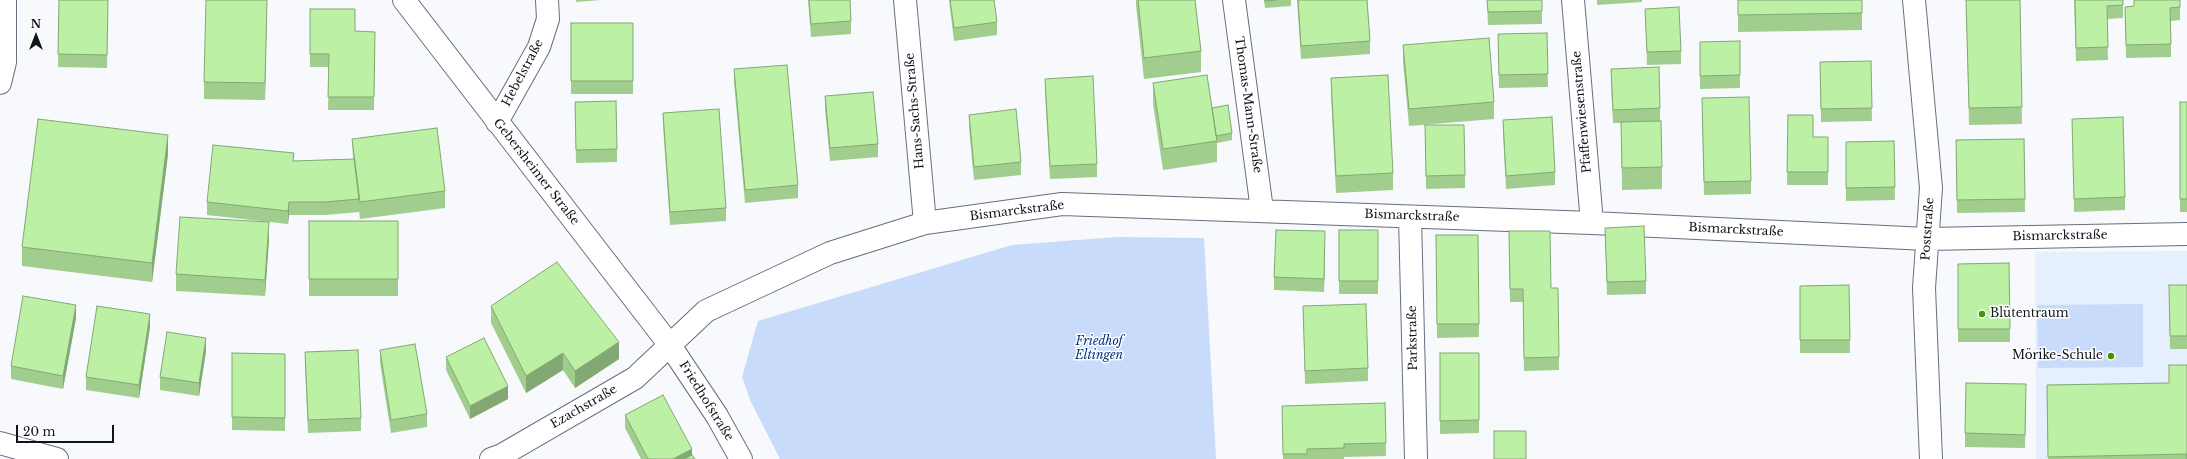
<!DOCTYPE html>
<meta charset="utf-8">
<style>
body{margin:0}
#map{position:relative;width:2187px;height:459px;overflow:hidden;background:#f7f9fc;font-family:"Libre Baskerville",serif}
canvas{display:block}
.north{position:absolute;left:16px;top:16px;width:40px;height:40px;-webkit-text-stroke:3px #fff;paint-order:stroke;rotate:0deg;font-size:11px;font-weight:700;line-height:16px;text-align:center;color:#11141a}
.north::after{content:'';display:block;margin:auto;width:14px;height:18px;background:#11141a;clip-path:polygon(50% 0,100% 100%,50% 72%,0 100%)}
.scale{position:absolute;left:16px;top:425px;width:98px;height:18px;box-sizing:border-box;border:2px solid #11141a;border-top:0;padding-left:5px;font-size:12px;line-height:14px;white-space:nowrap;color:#11141a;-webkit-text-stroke:3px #fff;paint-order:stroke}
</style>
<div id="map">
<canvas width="2187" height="459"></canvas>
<div class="north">N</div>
<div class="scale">20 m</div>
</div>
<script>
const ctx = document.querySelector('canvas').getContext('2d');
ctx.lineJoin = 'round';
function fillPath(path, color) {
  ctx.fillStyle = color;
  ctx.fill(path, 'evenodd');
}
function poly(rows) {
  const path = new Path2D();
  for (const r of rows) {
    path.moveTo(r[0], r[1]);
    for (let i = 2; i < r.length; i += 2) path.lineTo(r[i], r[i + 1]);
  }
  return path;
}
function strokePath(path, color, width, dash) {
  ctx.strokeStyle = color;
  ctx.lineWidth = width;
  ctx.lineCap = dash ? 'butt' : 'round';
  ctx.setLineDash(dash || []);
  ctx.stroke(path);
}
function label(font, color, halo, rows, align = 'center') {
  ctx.font = font + ' "Libre Baskerville",serif';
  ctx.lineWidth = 3;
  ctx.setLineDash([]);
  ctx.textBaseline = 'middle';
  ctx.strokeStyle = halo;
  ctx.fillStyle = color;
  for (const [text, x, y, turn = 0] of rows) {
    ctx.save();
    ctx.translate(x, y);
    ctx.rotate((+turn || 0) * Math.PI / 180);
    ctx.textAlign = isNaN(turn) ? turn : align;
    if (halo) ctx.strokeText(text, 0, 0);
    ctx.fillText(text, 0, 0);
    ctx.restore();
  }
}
const built = poly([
 [2187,251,2187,459,2036,459,2035,252]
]);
const green = poly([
 [1117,237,1204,238,1216,459,780,459,751,402,742,377,758,321,1012,245],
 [2143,304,2143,367,2038,368,2037,305]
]);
const minor = poly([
 [404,0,669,344,717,416,741,459],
 [905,0,925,223],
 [1234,0,1262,210],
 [1573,0,1592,223],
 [1914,0,1931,188,1924,288,1931,459],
 [0,83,5,62,5,0],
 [497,122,539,47,548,19,547,0],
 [1410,217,1416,459],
 [0,443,57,459],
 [491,459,502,455,635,378,706,311,830,253,925,223,1062,204,1592,223,1927,239,2187,234]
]);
const wall = poly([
 [59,0,108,0,107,68,58,67],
 [267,0,265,100,204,99,204,82],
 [576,0,601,0,576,2],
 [808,0,850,0,851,21,851,34,811,37],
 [949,0,994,0,997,22,997,35,954,41],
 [1136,0,1195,0,1201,51,1201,72,1144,79,1136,5],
 [1264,0,1291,0,1291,6,1265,8],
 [1297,0,1367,0,1370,41,1370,54,1301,59],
 [1487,0,1542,0,1542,24,1488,25],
 [1597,0,1642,0,1642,2,1597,5],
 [1738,0,1862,0,1862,30,1738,32],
 [1966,0,2020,0,2022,124,1969,125],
 [2074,0,2123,0,2123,18,2107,19,2108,60,2076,61],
 [2134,0,2180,0,2180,20,2171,21,2171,57,2126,58,2125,7,2134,6],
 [310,9,355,31,375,32,374,110,328,110,329,67,310,67],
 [1645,9,1681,51,1681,64,1647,65],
 [571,23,633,23,633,94,571,94],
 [1547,33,1548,87,1499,88,1498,34],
 [1740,41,1740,88,1700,89,1700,56],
 [1403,45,1494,102,1494,119,1409,126,1403,62],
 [1871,61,1872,121,1821,122,1820,62],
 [734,69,798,185,798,198,745,203,734,82],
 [1611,69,1660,108,1660,121,1639,122,1662,167,1662,189,1622,190,1621,123,1613,123,1611,82],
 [1331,78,1393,173,1393,190,1336,193,1331,95],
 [1045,79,1097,164,1097,177,1050,179,1045,92],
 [1153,83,1232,133,1232,140,1217,143,1217,162,1163,170,1153,104],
 [825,96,878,144,878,157,830,161,825,109],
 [575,102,617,149,617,162,576,163],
 [2180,102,2187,102,2187,212,2180,212],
 [1702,111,1751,181,1751,194,1704,195],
 [663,113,726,208,726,221,670,225,663,126],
 [969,115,1021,162,1021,175,974,180,969,128],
 [1788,115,1813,137,1828,137,1828,185,1787,185],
 [2072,119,2125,197,2125,210,2074,212],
 [1503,120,1555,172,1555,185,1506,189,1503,133],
 [1425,125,1465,175,1465,188,1426,189],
 [352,139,445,191,445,208,360,219,359,211,359,212,325,215,289,215,288,224,207,215,207,202,294,161,353,159],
 [2024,139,2025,212,1957,213,1956,140],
 [1894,141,1895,200,1846,201,1846,142],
 [168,154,152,282,22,266,22,247],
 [309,221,398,221,398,296,309,296],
 [1605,228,1646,281,1646,294,1607,295],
 [1339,230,1378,230,1378,294,1339,294],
 [1509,231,1551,288,1558,288,1559,370,1524,371,1523,302,1510,302],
 [1436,235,1478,235,1479,337,1437,338],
 [269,239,265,296,176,291,176,274],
 [1325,244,1324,292,1274,290,1274,277],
 [2009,263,2010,342,1958,342,1958,264],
 [1849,285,1850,353,1800,353,1800,286],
 [2169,285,2187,285,2187,349,2170,349],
 [491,306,619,359,575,388,563,370,526,393,491,323],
 [1303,306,1368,368,1368,381,1305,384],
 [76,318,63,389,11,379,11,366],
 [150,327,139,398,86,390,86,377],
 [380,350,427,414,427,427,391,433,380,363],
 [206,351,199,396,160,390,160,377],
 [305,352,361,418,361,431,308,433,305,365],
 [232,353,285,354,285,431,232,430],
 [1440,353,1479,353,1479,433,1440,434],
 [446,357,508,399,470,419,446,370],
 [2169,365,2187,365,2187,459,2048,459,2047,385,2169,383],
 [2026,397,2025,448,1965,447,1965,433],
 [1385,403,1386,456,1344,457,1344,459,1283,459,1282,419],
 [625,415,692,455,695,459,641,459,625,428]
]);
const shadedWall = poly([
 [267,0,265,100,265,83],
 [168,135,168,154,152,282,152,263],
 [289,202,289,215,288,224,288,211],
 [269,222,269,239,265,296,265,280],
 [1325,231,1325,244,1324,292,1324,279],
 [76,305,76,318,63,389,63,376],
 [150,314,150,327,139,398,139,385],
 [206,338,206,351,199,396,199,383],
 [619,342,619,359,575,388,575,371],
 [563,353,563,370,526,393,526,376],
 [508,386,508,399,470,419,470,406],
 [692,449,692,459,673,459]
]);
const building = poly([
 [59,0,108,0,107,55,58,54,59,0],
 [206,0,267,0,265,83,204,82,206,0],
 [809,0,850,0,851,21,811,24,809,0],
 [950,0,994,0,997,22,954,28,950,0],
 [1138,0,1195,0,1201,51,1144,58,1138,0],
 [1264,0,1276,0,1265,1,1264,0],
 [1298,0,1367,0,1370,41,1301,46,1298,0],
 [1487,0,1542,0,1542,11,1488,12,1487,0],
 [1738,0,1862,0,1862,13,1738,15,1738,0],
 [1966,0,2020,0,2022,107,1969,108,1966,0],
 [2075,0,2123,0,2123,5,2107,6,2108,47,2076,48,2075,0],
 [2134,0,2180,0,2180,7,2170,8,2171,44,2126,45,2125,7,2134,6,2134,0],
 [1679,7,1681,51,1647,52,1645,9,1679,7],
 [310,9,355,9,355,31,375,32,374,97,328,97,329,54,310,54,310,9],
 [571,23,633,23,633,81,571,81,571,23],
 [1547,33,1548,74,1499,75,1498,34,1547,33],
 [1489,38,1494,102,1409,109,1403,45,1489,38],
 [1740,41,1740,75,1700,76,1700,42,1740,41],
 [1871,61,1872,108,1821,109,1820,62,1871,61],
 [787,65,798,185,745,190,734,69,787,65],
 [1659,67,1660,108,1613,110,1611,69,1659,67],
 [1207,75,1217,141,1163,149,1153,83,1207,75],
 [1388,75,1393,173,1336,176,1331,78,1388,75],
 [1093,76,1097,164,1050,166,1045,79,1093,76],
 [873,92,878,144,830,148,825,96,873,92],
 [1749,97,1751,181,1704,182,1702,98,1749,97],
 [616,101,617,149,576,150,575,102,616,101],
 [2180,102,2187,102,2187,199,2180,199,2180,102],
 [1228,105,1232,133,1216,136,1212,108,1228,105],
 [719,109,726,208,670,212,663,113,719,109],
 [1016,109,1021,162,974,167,969,115,1016,109],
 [1788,115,1813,115,1813,137,1828,137,1828,172,1787,172,1788,115],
 [1552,117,1555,172,1506,176,1503,120,1552,117],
 [2123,117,2125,197,2074,199,2072,119,2123,117],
 [38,119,168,135,152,263,22,247,38,119],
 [1661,121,1662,167,1622,168,1621,122,1661,121],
 [1425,125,1464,125,1465,175,1426,176,1425,125],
 [437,128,445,191,360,202,352,139,437,128],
 [2024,139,2025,199,1957,200,1956,140,2024,139],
 [1894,141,1895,187,1846,188,1846,142,1894,141],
 [213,145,294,153,293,161,354,159,359,199,325,202,289,202,288,211,207,202,213,145],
 [180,217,269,222,265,280,176,274,180,217],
 [309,221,398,221,398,279,309,279,309,221],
 [1644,226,1646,281,1607,282,1605,228,1644,226],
 [1276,230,1325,231,1324,279,1274,277,1276,230],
 [1339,230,1378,230,1378,281,1339,281,1339,230],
 [1509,231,1550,231,1551,288,1558,288,1559,357,1524,358,1523,289,1510,289,1509,231],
 [1436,235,1478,235,1479,324,1437,324,1436,235],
 [557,262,619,342,575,371,563,353,526,376,491,306,557,262],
 [2009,263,2010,329,1958,329,1958,264,2009,263],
 [1849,285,1850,340,1800,340,1800,286,1849,285],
 [2169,285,2187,285,2187,336,2170,336,2169,285],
 [23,296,76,305,63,376,11,366,23,296],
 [1366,304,1368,368,1305,371,1303,306,1366,304],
 [97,306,150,314,139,385,86,377,97,306],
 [167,332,206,338,199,383,160,377,167,332],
 [484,338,508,386,470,406,446,357,484,338],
 [415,344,427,414,391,420,380,350,415,344],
 [358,350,361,418,308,420,305,352,358,350],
 [232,353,285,354,285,418,232,417,232,353],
 [1440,353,1479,353,1479,420,1440,421,1440,353],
 [2169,365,2187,365,2187,459,2187,454,2048,457,2047,385,2169,383,2169,365],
 [1966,383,2026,384,2025,435,1965,433,1966,383],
 [663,395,692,449,673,459,648,459,625,415,663,395],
 [1385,403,1386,443,1344,444,1344,448,1307,449,1307,454,1283,454,1282,406,1385,403],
 [1494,431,1526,431,1526,459,1494,459,1494,431],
 [692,455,695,459,684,459,692,455]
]);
const markers = [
 [1982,314,4,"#439600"],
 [2111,356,4,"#439600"]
];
const streetNames = [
 ["Hebelstraße",523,73,-62],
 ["Thomas-Mann-Straße",1248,105,82],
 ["Hans-Sachs-Straße",915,111,-95],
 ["Pfaffenwiesenstraße",1582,112,-95],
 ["Gebersheimer Straße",536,172,52],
 ["Bismarckstraße",1017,211,-7],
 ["Bismarckstraße",1412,216,2],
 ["Poststraße",1928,229,-86],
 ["Bismarckstraße",1736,230,3],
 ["Bismarckstraße",2060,236,-1],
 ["Parkstraße",1413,338,-91],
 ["Friedhofstraße",706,401,58],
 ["Ezachstraße",584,407,-30]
];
const poiNames = [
 ["Blütentraum",1990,314],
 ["Mörike-Schule",2103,356,"right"]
];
const parkNames = [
 ["Friedhof",1099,342],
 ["Eltingen",1099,356]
];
fillPath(built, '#e6effd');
fillPath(green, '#c8dbfa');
strokePath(minor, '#666f7d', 24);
strokePath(minor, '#fff', 22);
fillPath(wall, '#a1ce8e');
fillPath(shadedWall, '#83a874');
fillPath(building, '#bbf0a5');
strokePath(building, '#83a874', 1);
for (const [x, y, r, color] of markers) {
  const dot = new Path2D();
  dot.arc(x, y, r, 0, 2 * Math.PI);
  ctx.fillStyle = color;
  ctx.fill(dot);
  strokePath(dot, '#fff', 1.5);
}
label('12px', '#11141a', '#fff', streetNames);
label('12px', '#11141a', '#fff', poiNames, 'left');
label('italic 12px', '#003281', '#fff', parkNames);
</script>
